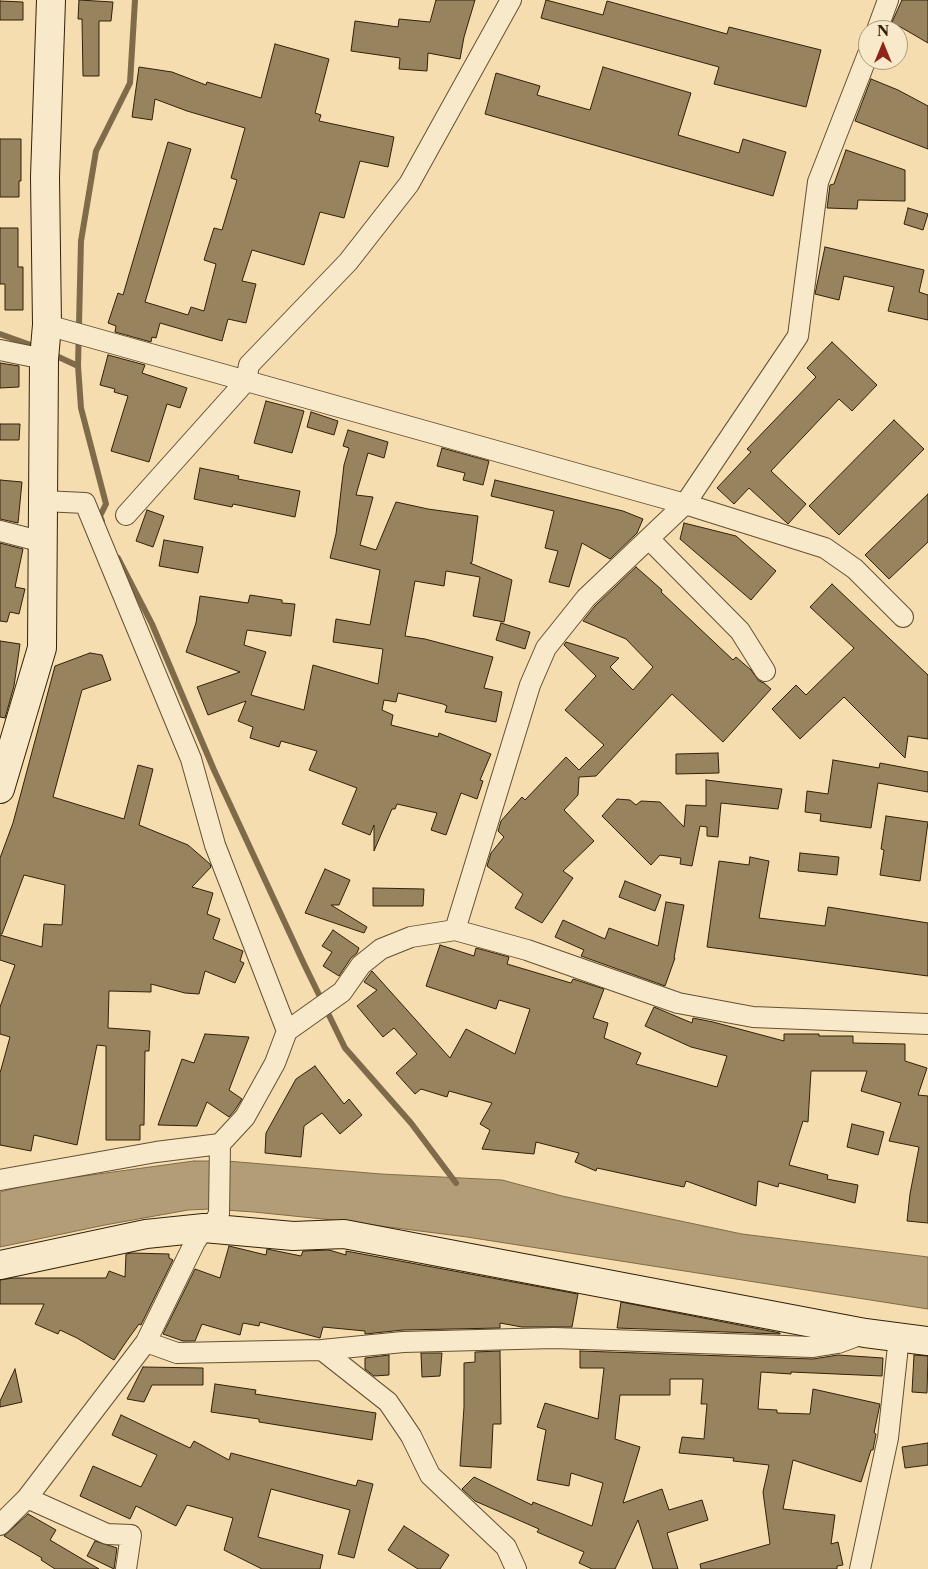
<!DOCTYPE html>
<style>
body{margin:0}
#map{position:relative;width:928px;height:1569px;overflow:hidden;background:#f6ddaf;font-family:"Libre Caslon Text",serif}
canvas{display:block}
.north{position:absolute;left:858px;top:20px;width:50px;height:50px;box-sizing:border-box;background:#f9e9cb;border:1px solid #a9997d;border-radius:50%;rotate:0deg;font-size:14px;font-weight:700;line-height:20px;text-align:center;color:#322108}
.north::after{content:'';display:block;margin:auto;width:18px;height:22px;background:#8f2418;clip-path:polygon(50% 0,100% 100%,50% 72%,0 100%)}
</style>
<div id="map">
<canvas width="928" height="1569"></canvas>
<div class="north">N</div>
</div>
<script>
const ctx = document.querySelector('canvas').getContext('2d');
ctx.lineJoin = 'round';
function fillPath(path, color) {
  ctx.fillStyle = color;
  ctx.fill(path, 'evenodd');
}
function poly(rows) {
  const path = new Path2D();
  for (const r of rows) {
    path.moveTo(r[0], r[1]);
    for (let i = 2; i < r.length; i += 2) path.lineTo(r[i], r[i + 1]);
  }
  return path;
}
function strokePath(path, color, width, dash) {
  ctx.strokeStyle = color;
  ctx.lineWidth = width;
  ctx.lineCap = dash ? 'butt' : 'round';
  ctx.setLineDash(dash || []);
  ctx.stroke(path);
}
const water = poly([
 [194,1161,227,1161,381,1174,502,1180,562,1196,742,1234,928,1257,928,1309,467,1237,333,1220,254,1212,210,1209,188,1210,105,1225,0,1247,0,1192,40,1182,194,1161]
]);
const stream = poly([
 [0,334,39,348],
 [50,353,78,366],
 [102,521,100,516,106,504,81,408,78,366,81,241,96,151,130,83,135,0],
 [118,558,152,624,214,770,304,964,345,1048,411,1123,456,1183]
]);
const building = poly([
 [79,0,113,2,111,21,99,21,99,76,83,76,82,19,78,19,79,0],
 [436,0,475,0,464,37,460,59,428,53,427,71,399,69,400,58,351,51,355,21,398,27,399,19,430,22,436,0],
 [546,0,603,15,607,1,727,34,729,27,821,50,806,107,714,84,719,67,541,18,546,0],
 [902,0,928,0,928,43,892,22,902,0],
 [0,1,23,2,23,20,0,20,0,1],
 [275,44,329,59,315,113,321,115,319,121,394,137,388,167,360,161,344,218,320,212,304,265,252,250,242,281,256,284,246,323,228,319,222,341,160,323,156,338,152,337,151,342,115,332,116,326,108,323,118,293,123,295,168,142,191,149,145,302,188,315,191,307,204,311,216,264,204,260,214,228,222,230,237,180,231,178,245,128,187,111,155,99,152,120,132,117,139,67,172,72,206,85,207,82,261,98,275,44],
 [603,67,691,93,678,135,739,153,743,139,786,152,773,196,485,114,496,73,540,86,537,95,590,110,603,67],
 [871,79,898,90,928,106,928,149,855,121,871,79],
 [0,139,21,139,21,181,19,181,19,197,0,197,0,139],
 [846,150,905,170,905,201,858,200,857,209,827,208,830,185,834,184,846,150],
 [908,208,928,214,923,230,904,224,908,208],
 [0,228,18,228,18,267,23,267,23,310,5,310,5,284,0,284,0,228],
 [825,247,924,270,919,292,928,295,928,320,888,311,894,287,844,276,839,300,815,294,825,247],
 [832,342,877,385,852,411,839,399,771,471,806,504,788,524,749,488,734,504,717,488,751,452,747,449,816,377,807,368,832,342],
 [108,355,145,365,142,373,187,388,180,408,167,404,149,462,111,451,128,396,114,392,115,389,100,385,108,355],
 [0,363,19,366,19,387,0,388,0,363],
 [266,401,304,411,292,453,254,443,266,401],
 [311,412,338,421,334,435,307,427,311,412],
 [894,420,924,449,839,535,809,506,894,420],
 [0,424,20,424,19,440,0,440,0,424],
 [348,430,388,442,384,458,368,453,356,495,373,497,360,545,376,550,396,502,428,509,478,516,472,562,470,563,512,580,504,622,473,616,480,577,446,571,444,586,415,581,405,636,425,639,493,657,484,688,502,692,496,722,445,712,447,706,443,704,398,693,396,702,384,700,382,710,393,715,391,725,438,737,439,733,491,754,480,780,483,781,477,799,461,793,446,835,431,830,437,813,397,804,395,809,392,809,374,851,374,825,370,835,342,824,357,788,309,770,317,751,281,741,279,747,250,738,253,727,238,721,246,701,208,715,197,687,240,672,186,652,196,623,200,596,248,603,250,595,282,600,282,603,295,604,291,636,247,630,244,645,266,652,251,695,304,710,313,665,378,684,383,649,333,642,336,619,370,625,380,570,330,558,336,534,344,465,349,448,343,446,348,430],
 [442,448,489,461,483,485,463,480,465,473,437,466,442,448],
 [200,468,239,476,238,479,300,491,295,517,233,504,232,507,194,499,200,468],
 [0,480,22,482,18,523,0,519,0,480],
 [495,480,623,511,643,519,637,533,610,559,582,543,569,587,549,582,558,551,545,548,554,511,491,496,495,480],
 [928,494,928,542,889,579,865,555,928,494],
 [147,510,164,516,153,547,136,541,147,510],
 [684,523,736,536,776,571,751,600,680,539,684,523],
 [164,540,203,547,198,573,159,566,164,540],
 [0,543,23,549,15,587,25,589,19,614,10,612,7,622,0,621,0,543],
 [636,567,662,590,661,592,733,660,736,657,751,670,759,681,764,683,771,689,723,742,672,694,596,776,579,777,578,795,564,810,594,841,563,871,573,878,542,923,515,908,523,894,487,866,491,853,504,837,498,831,501,821,522,797,525,800,566,757,579,770,604,745,565,710,596,676,564,645,566,642,619,658,610,667,633,690,653,667,626,639,583,621,595,606,636,567],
 [832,584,928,675,928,739,908,736,905,758,844,697,800,739,772,709,796,685,806,695,854,648,810,607,832,584],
 [501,623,530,632,525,649,496,640,501,623],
 [0,641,20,644,14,686,5,718,0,717,0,641],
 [90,653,102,655,111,680,82,690,53,797,124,819,138,765,153,769,139,825,188,845,210,864,211,867,192,887,213,893,207,914,220,919,213,939,243,951,240,961,244,963,235,983,205,971,199,994,185,993,151,984,151,992,109,991,108,1028,150,1031,149,1051,145,1051,144,1125,140,1125,140,1140,106,1140,106,1046,97,1045,77,1145,34,1135,31,1151,0,1145,0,1073,10,1037,0,1034,0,1007,15,965,0,960,0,935,42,947,44,924,62,925,65,885,24,875,2,934,0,934,0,858,13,823,55,666,90,653],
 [718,753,719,773,676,774,676,754,718,753],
 [833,760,879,768,880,763,928,772,928,792,878,783,871,828,820,821,821,814,805,812,807,791,828,794,833,760],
 [706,780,782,789,778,809,721,803,718,837,707,836,707,827,700,826,692,866,680,864,681,858,660,855,651,865,602,816,617,799,630,800,636,805,641,801,660,802,684,827,686,805,706,806,706,780],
 [886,816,928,822,920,881,880,875,884,850,881,849,886,816],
 [800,853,839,857,837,875,798,871,800,853],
 [750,857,769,861,759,918,825,926,828,907,928,923,928,976,707,947,719,861,749,865,750,857],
 [325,869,350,880,339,905,331,905,367,927,364,933,305,913,325,869],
 [625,881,661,895,655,911,619,897,625,881],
 [373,888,424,889,423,906,373,906,373,888],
 [666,902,684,905,674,958,675,958,665,986,581,956,584,950,555,937,563,920,605,939,609,928,658,946,666,902],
 [333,930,359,948,357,953,351,958,339,976,323,966,332,952,322,946,333,930],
 [440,945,474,956,476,948,509,957,507,964,571,983,573,979,604,989,593,1018,608,1023,604,1038,641,1053,636,1064,717,1087,727,1056,691,1047,645,1026,654,1007,692,1023,693,1018,713,1022,784,1041,784,1034,819,1034,819,1036,853,1036,853,1043,905,1044,905,1061,927,1068,918,1095,928,1096,928,1223,907,1221,910,1194,919,1147,889,1141,901,1103,861,1091,867,1071,811,1071,808,1122,803,1121,789,1165,828,1175,827,1179,858,1185,855,1203,779,1183,778,1187,758,1181,756,1206,686,1181,684,1187,597,1168,596,1171,575,1162,579,1153,536,1142,534,1154,482,1149,490,1130,480,1124,492,1103,449,1091,447,1097,421,1089,415,1094,396,1073,417,1054,394,1028,383,1037,357,1006,377,990,364,982,372,971,450,1058,466,1029,515,1054,530,1009,499,1000,496,1009,426,986,440,945],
 [205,1034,249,1037,229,1090,242,1099,235,1110,229,1117,207,1102,197,1126,158,1125,182,1059,194,1063,205,1034],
 [315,1066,344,1104,349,1099,362,1115,340,1134,322,1113,304,1126,301,1157,265,1153,266,1133,296,1079,315,1066],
 [852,1124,884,1132,878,1155,847,1147,852,1124],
 [229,1246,266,1255,267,1249,301,1256,303,1251,329,1250,346,1255,346,1251,578,1294,572,1327,522,1327,500,1323,500,1328,403,1330,365,1334,365,1331,323,1327,320,1338,260,1322,259,1326,243,1323,240,1335,202,1324,195,1341,183,1341,163,1334,195,1269,220,1278,229,1246],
 [131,1253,169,1254,169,1258,173,1260,141,1325,139,1324,126,1342,114,1360,77,1338,60,1330,58,1334,35,1324,44,1304,0,1304,0,1280,13,1278,106,1278,109,1271,125,1277,126,1254,131,1253],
 [621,1302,780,1333,780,1334,617,1328,621,1302],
 [500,1351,501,1424,493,1424,491,1468,460,1466,464,1407,464,1363,475,1362,475,1352,500,1351],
 [580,1351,813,1359,838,1355,883,1358,882,1376,791,1372,791,1374,761,1372,758,1409,777,1410,777,1413,810,1414,813,1389,880,1404,874,1433,876,1434,873,1450,871,1450,861,1482,793,1460,783,1509,835,1515,831,1544,838,1542,843,1565,837,1566,837,1569,701,1569,700,1564,770,1544,763,1492,769,1465,733,1461,734,1458,679,1453,682,1437,704,1439,707,1404,701,1404,703,1379,670,1379,670,1395,620,1395,615,1439,640,1447,623,1503,662,1489,669,1510,702,1500,708,1520,667,1533,678,1569,653,1569,638,1520,615,1569,592,1569,579,1563,584,1552,537,1532,539,1529,475,1501,462,1489,474,1477,532,1505,533,1502,592,1526,603,1483,571,1473,569,1486,537,1480,546,1430,537,1427,545,1403,598,1419,604,1368,580,1368,580,1351],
 [421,1353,442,1353,440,1376,422,1377,421,1353],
 [389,1355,389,1375,374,1376,365,1369,365,1358,389,1355],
 [914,1355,928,1356,927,1393,912,1392,914,1355],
 [143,1367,203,1368,203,1385,152,1385,144,1402,127,1399,143,1367],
 [15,1369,22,1402,0,1407,0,1401,15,1369],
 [215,1384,256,1390,255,1394,376,1413,372,1440,259,1422,259,1419,211,1412,215,1384],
 [121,1415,190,1448,194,1441,229,1460,231,1453,356,1486,358,1480,373,1484,354,1558,338,1554,350,1510,271,1489,258,1537,323,1555,320,1569,262,1569,224,1550,233,1518,187,1505,176,1526,136,1506,130,1519,80,1496,93,1466,141,1487,157,1455,112,1435,121,1415],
 [928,1443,928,1465,905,1468,902,1447,928,1443],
 [28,1514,56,1530,50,1540,99,1569,55,1569,41,1560,42,1558,4,1536,28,1514],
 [404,1526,449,1555,440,1569,418,1569,388,1550,404,1526],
 [95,1541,117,1548,114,1569,87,1556,95,1541]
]);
const street = poly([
 [877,30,888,0],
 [47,325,685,504,825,548,855,569,903,617],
 [0,350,44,359],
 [43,501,85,503,191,759,215,845,287,1031],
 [126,515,246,381,249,365,348,262,409,184,511,0],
 [0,531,43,542],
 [650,540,740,631,765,671],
 [455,930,530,685,546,648,586,598,685,504,798,336,818,182,868,54],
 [0,1180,156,1152,220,1144,245,1117,275,1063,287,1031,342,992,361,965,381,949,411,937,455,930,527,950,678,1003,753,1017,928,1024],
 [146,1342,177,1353,322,1350,403,1342,554,1338,813,1347,838,1343,865,1333],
 [322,1350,388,1402,411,1436,430,1475,506,1547,516,1569],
 [27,1498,107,1534,131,1535,126,1569],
 [0,1525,27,1498,146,1342,195,1242,204,1228,215,1221,219,1214,220,1144],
 [860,1569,888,1438,899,1337]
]);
const secondary = poly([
 [0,789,42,648,44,359,47,325,45,177,51,0],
 [0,1265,146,1234,204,1228,293,1236,344,1234,865,1333,928,1341]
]);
fillPath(water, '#b39d76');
strokePath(water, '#7f6b4a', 1);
strokePath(stream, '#7f6b4a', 6);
fillPath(building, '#98835f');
strokePath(building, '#322108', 1);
strokePath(street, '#635032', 22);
strokePath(secondary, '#322108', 30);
strokePath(street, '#f9e9cb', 20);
strokePath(secondary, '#f9e9cb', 28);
</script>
